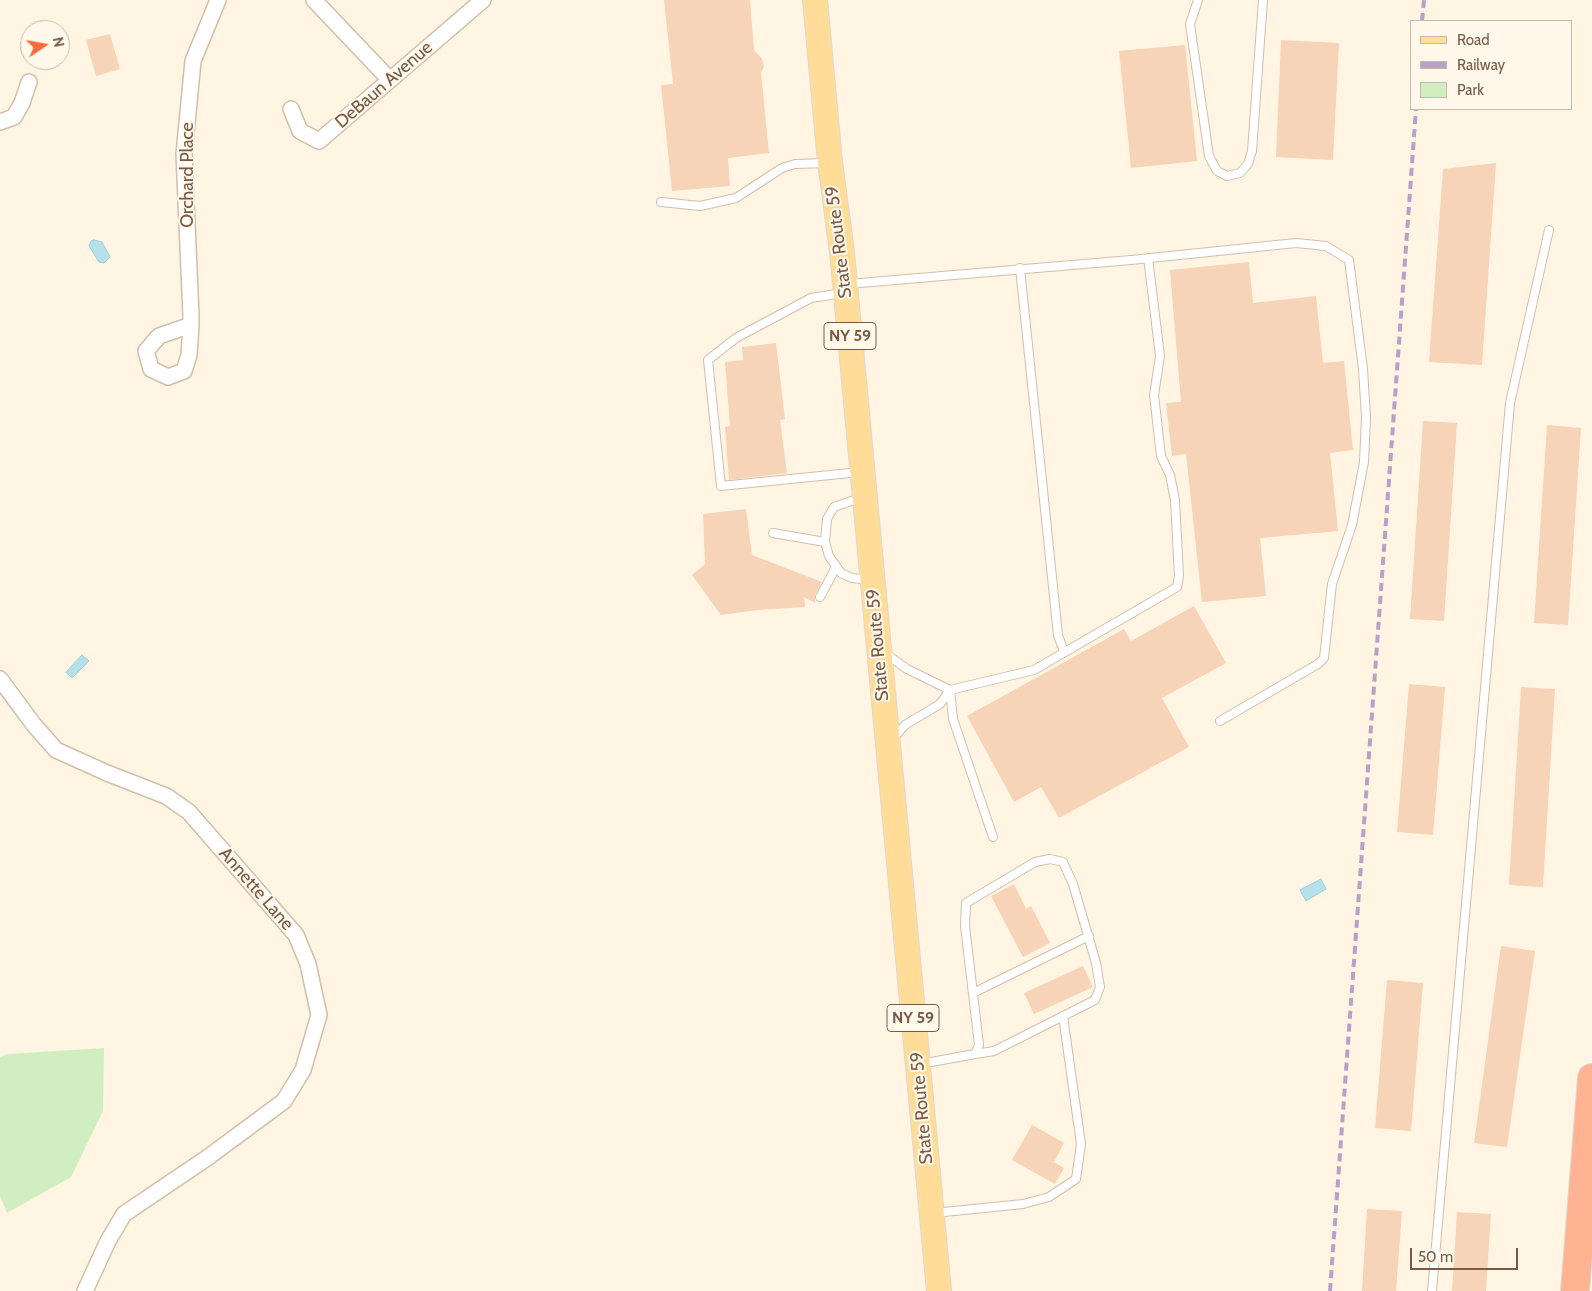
<!DOCTYPE html>
<style>
body{margin:0}
#map{position:relative;width:1592px;height:1291px;overflow:hidden;background:#fff5e2;font-family:Cabin,sans-serif}
canvas{display:block}
.legend{position:absolute;left:1410px;top:20px;width:162px;height:90px;box-sizing:border-box;background:#fff8eb;border:1px solid #c9b9a9;margin:0;padding:6px 9px;list-style:none;font-size:15px;color:#795a46}
.legend li{display:flex;align-items:center;gap:10px;height:25px}
.legend b{width:25px;border:1px solid #c9b9a9}
.north{position:absolute;left:20px;top:20px;width:50px;height:50px;box-sizing:border-box;background:#fff8eb;border:1px solid #c9b9a9;border-radius:50%;rotate:78deg;font-size:14px;font-weight:700;line-height:20px;text-align:center;color:#795a46}
.north::after{content:'';display:block;margin:auto;width:18px;height:22px;background:#f56b3b;clip-path:polygon(50% 0,100% 100%,50% 72%,0 100%)}
.scale{position:absolute;left:1410px;top:1248px;width:108px;height:22px;box-sizing:border-box;border:2px solid #795a46;border-top:0;padding-left:6px;font-size:15px;line-height:18px;white-space:nowrap;color:#795a46;-webkit-text-stroke:4px #fff8eb;paint-order:stroke}
</style>
<div id="map">
<canvas width="1592" height="1291"></canvas>
<ul class="legend">
<li><b style="height:6px;background:#fd9"></b>Road</li>
<li><b style="height:6px;background:#b8a0c9"></b>Railway</li>
<li><b style="height:14px;background:#d0eebf"></b>Park</li>
</ul>
<div class="north">N</div>
<div class="scale">50 m</div>
</div>
<script>
const ctx = document.querySelector('canvas').getContext('2d');
ctx.lineJoin = 'round';
function fillPath(path, color) {
  ctx.fillStyle = color;
  ctx.fill(path, 'evenodd');
}
function poly(rows) {
  const path = new Path2D();
  for (const r of rows) {
    path.moveTo(r[0], r[1]);
    for (let i = 2; i < r.length; i += 2) path.lineTo(r[i], r[i + 1]);
  }
  return path;
}
function strokePath(path, color, width, dash) {
  ctx.strokeStyle = color;
  ctx.lineWidth = width;
  ctx.lineCap = dash ? 'butt' : 'round';
  ctx.setLineDash(dash || []);
  ctx.stroke(path);
}
function label(font, color, halo, rows, align = 'center') {
  ctx.font = font + ' Cabin,sans-serif';
  ctx.lineWidth = 4;
  ctx.setLineDash([]);
  ctx.textBaseline = 'middle';
  ctx.strokeStyle = halo;
  ctx.fillStyle = color;
  for (const [text, x, y, turn = 0] of rows) {
    ctx.save();
    ctx.translate(x, y);
    ctx.rotate((+turn || 0) * Math.PI / 180);
    ctx.textAlign = isNaN(turn) ? turn : align;
    if (halo) ctx.strokeText(text, 0, 0);
    ctx.fillText(text, 0, 0);
    ctx.restore();
  }
}
const green = poly([
 [104,1048,103,1111,71,1177,7,1213,0,1196,0,1057,7,1054]
]);
const water = poly([
 [94,240,102,242,110,257,104,263,99,262,89,246,91,241,94,240],
 [82,655,89,661,72,678,66,672,82,655],
 [1321,879,1326,889,1306,901,1300,890,1321,879]
]);
const building = poly([
 [664,0,750,0,754,50,762,59,764,66,761,73,769,153,728,158,730,186,672,191,661,85,673,84],
 [110,34,120,69,96,76,86,40],
 [1281,40,1339,43,1333,160,1276,157],
 [1185,45,1197,161,1131,168,1119,51],
 [1496,163,1482,365,1429,362,1443,169],
 [1249,262,1253,303,1316,296,1323,363,1344,361,1353,450,1330,453,1338,531,1260,538,1266,596,1202,602,1186,454,1172,456,1166,403,1181,402,1170,270],
 [776,343,785,419,780,420,787,473,729,480,725,427,730,426,725,362,743,360,742,347],
 [1423,421,1457,423,1444,621,1410,619],
 [1547,425,1581,428,1568,625,1534,623],
 [746,509,752,555,822,582,815,595,815,603,804,597,805,607,758,610,721,615,692,575,705,564,703,514],
 [1194,606,1226,663,1162,698,1189,747,1059,818,1041,787,1014,802,967,716,1124,629,1131,641],
 [1409,684,1445,687,1433,835,1397,832],
 [1521,687,1555,689,1543,887,1509,885],
 [1014,884,1026,909,1031,906,1050,943,1023,957,991,896],
 [1501,946,1535,951,1507,1147,1474,1143],
 [1083,966,1093,987,1034,1014,1024,993],
 [1387,980,1423,983,1411,1131,1375,1128],
 [1032,1125,1064,1143,1054,1162,1064,1168,1055,1184,1012,1160],
 [1367,1209,1402,1211,1396,1291,1362,1291],
 [1457,1212,1491,1214,1486,1291,1452,1291]
]);
const lane = poly([
 [1198,0,1190,24,1209,156,1217,171,1227,176,1240,173,1248,164,1252,151,1263,0],
 [661,202,700,206,736,198,782,168,795,164,828,163],
 [1020,268,1058,635,1064,652],
 [848,284,1131,260,1296,243,1326,246,1349,260,1363,369,1366,417,1364,462,1352,525,1332,584,1324,658,1318,664,1220,721],
 [843,293,811,298,736,338,708,360,721,486,860,472],
 [863,497,834,507,827,519,825,542,829,556,841,573,852,578,870,580],
 [773,533,825,542],
 [820,597,836,567],
 [885,653,907,669,950,690,1034,670,1177,587,1179,576,1175,500,1170,475,1161,456,1154,395,1160,356,1148,258],
 [950,690,953,719,993,837],
 [892,740,905,725,940,704,950,690],
 [973,993,1089,936],
 [920,1064,975,1054,979,1045,965,926,966,903,1035,862,1050,859,1063,862,1073,884,1096,963,1100,987,1095,1000,994,1051,975,1054],
 [934,1213,1023,1204,1049,1197,1076,1179,1081,1144,1063,1016],
 [1432,1291,1510,403,1549,230]
]);
const street = poly([
 [314,0,390,80],
 [291,109,300,131,319,141,483,0],
 [0,122,14,117,22,103,29,82],
 [191,325,159,336,146,351,151,369,168,377,184,371,189,355,191,325,191,316,184,154,193,61,218,0],
 [0,679,34,725,56,750,107,773,166,796,189,812,296,935,308,964,319,1015,303,1070,284,1101,207,1158,124,1214,108,1241,85,1291]
]);
const primary = poly([
 [815,0,830,162,842,252,939,1291]
]);
const highway = poly([
 [1575,1291,1592,1078]
]);
const rail = poly([
 [1422,21,1424,0],
 [1330,1291,1416,109]
]);
const shields = [
 [850,336,52],
 [913,1018,52]
];
const shieldNames = [
 ["NY 59",850,336],
 ["NY 59",913,1018]
];
const streetNames = [
 ["DeBaun Avenue",384,85,-41],
 ["Orchard Place",188,175,-90],
 ["State Route 59",839,242,-97],
 ["State Route 59",878,645,-95],
 ["Annette Lane",256,889,49],
 ["State Route 59",922,1108,-95]
];
fillPath(green, '#d0eebf');
fillPath(water, '#b5e1ea');
strokePath(water, '#9ad0dd', 1);
fillPath(building, '#f7d3b7');
strokePath(lane, '#d3beaa', 10);
strokePath(street, '#d3beaa', 18);
strokePath(primary, '#dfd7d3', 26);
strokePath(highway, '#dfd7d3', 30);
strokePath(lane, '#fff', 8);
strokePath(street, '#fff', 15);
strokePath(primary, '#fd9', 24);
strokePath(highway, '#ffb393', 28);
strokePath(rail, '#b8a0c9', 4, [8, 5]);
for (const [x, y, w] of shields) {
  const box = new Path2D();
  box.roundRect(x - w / 2, y - 13.5, w, 27, 4);
  ctx.fillStyle = '#fff8eb';
  ctx.fill(box);
  strokePath(box, '#795a46', 1);
}
label('bold 16px', '#795a46', null, shieldNames);
label('18px', '#795a46', '#fff8eb', streetNames);
</script>
